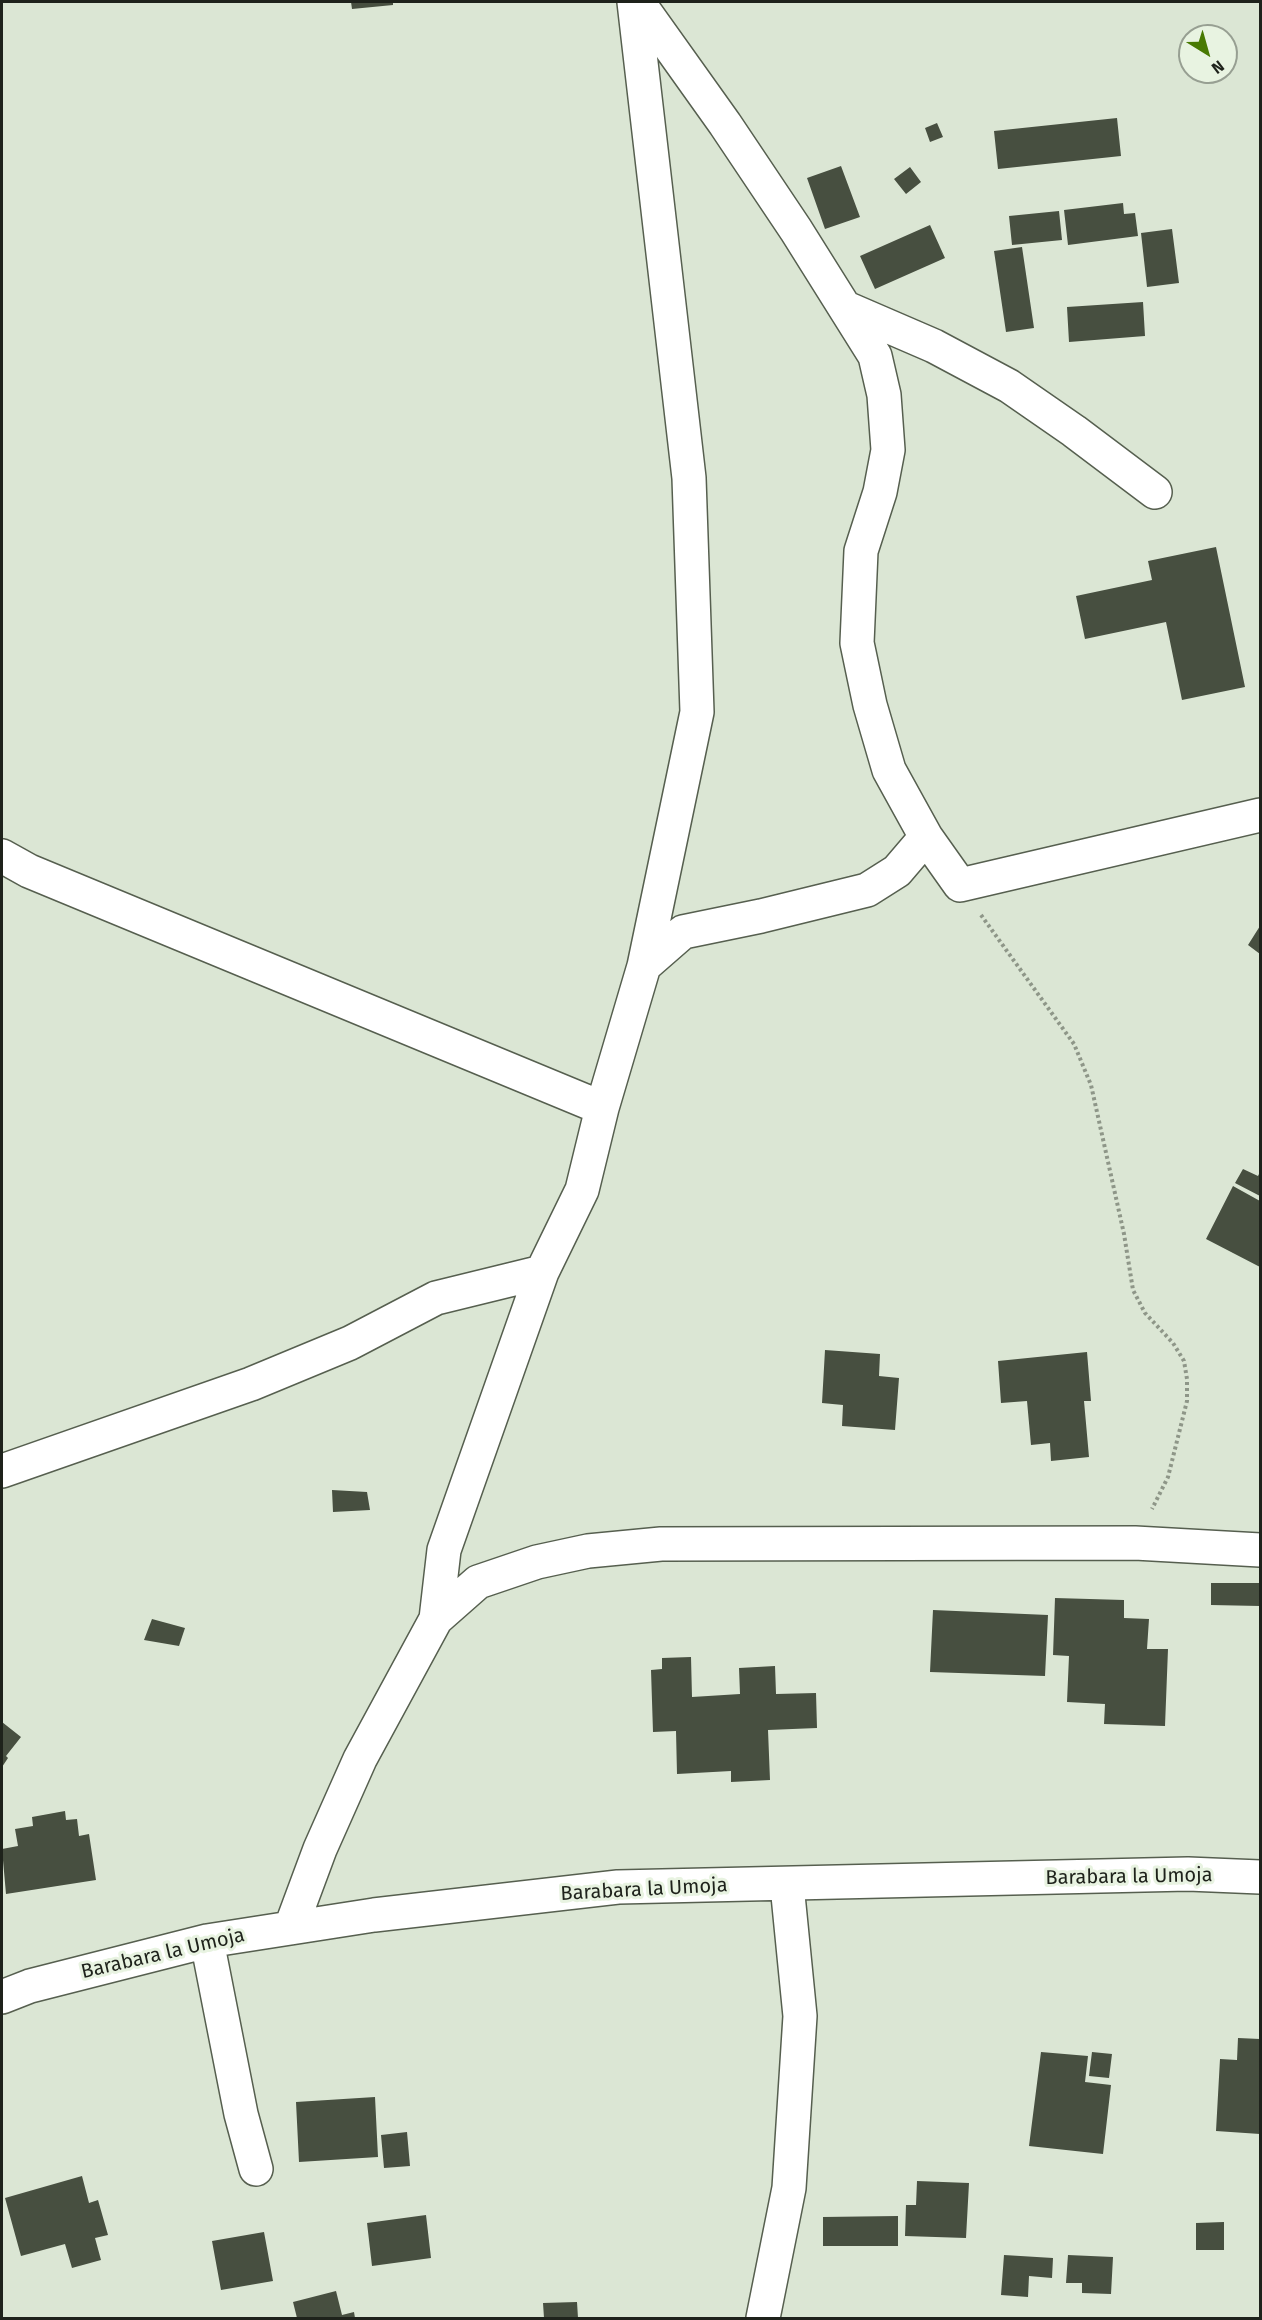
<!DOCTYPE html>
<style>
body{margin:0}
#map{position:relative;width:1262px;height:2320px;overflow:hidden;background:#dbe6d4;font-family:"Fira Sans",sans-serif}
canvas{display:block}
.frame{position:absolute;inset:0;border:3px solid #1e221b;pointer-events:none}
.north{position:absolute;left:1178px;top:24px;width:60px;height:60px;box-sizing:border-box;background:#e8f3e1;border:2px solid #979f92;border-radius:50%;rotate:143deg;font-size:16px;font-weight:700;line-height:24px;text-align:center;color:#1e221b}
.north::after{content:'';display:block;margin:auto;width:21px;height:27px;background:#487902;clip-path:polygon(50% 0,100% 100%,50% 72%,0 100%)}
</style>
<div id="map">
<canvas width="1262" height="2320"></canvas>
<div class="frame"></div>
<div class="north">N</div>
</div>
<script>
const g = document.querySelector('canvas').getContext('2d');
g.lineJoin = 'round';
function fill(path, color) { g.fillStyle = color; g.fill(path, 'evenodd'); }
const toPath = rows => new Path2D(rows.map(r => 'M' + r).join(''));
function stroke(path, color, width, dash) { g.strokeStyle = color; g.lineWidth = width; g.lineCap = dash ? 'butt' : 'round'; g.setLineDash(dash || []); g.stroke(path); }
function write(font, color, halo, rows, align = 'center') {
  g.font = font + ' "Fira Sans",sans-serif'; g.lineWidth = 6; g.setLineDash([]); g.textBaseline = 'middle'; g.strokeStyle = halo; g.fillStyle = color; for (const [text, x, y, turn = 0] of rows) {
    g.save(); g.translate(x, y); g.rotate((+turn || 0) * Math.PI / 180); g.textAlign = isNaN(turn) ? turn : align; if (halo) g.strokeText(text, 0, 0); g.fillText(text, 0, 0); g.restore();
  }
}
const building = toPath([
 [351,2,393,2,393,5,352,9],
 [1117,118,1121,156,998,169,994,131],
 [937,123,943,137,930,142,925,128],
 [841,166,860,217,825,229,807,178],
 [910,167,921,182,906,194,894,179],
 [1123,203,1124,214,1135,213,1138,236,1068,245,1064,210],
 [1059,211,1062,240,1012,245,1009,216],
 [930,225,945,258,875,289,860,256],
 [1172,229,1179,283,1147,287,1141,233],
 [1022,247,1034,328,1006,332,994,251],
 [1143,302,1145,336,1069,342,1067,307],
 [1216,547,1245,687,1182,700,1166,622,1085,639,1076,596,1152,580,1148,561],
 [1260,926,1260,954,1248,945],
 [1243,1169,1258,1176,1260,1172,1260,1196,1235,1183],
 [1233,1186,1260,1201,1260,1267,1206,1239],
 [825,1350,880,1354,879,1376,899,1378,895,1430,842,1426,843,1405,822,1403],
 [1087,1352,1091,1401,1084,1401,1089,1457,1051,1461,1050,1443,1031,1445,1027,1401,1001,1403,998,1361],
 [332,1490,367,1492,370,1510,333,1512],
 [1211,1583,1260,1583,1260,1606,1211,1605],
 [1055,1598,1124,1600,1124,1618,1149,1619,1147,1649,1168,1649,1165,1726,1104,1724,1105,1704,1067,1702,1069,1656,1053,1655],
 [933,1610,1048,1615,1045,1676,930,1672],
 [152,1619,185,1628,179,1646,144,1640],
 [691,1657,692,1697,740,1694,739,1668,775,1666,776,1694,816,1693,817,1728,768,1730,770,1780,731,1782,731,1771,677,1774,676,1731,653,1732,651,1670,662,1669,662,1658],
 [2,1722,21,1737,6,1756,8,1758,2,1767],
 [65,1811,66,1820,77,1819,79,1836,89,1834,96,1880,6,1894,2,1849,18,1846,15,1829,33,1826,32,1817],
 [1238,2038,1260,2039,1260,2134,1216,2131,1220,2059,1237,2060],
 [1041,2052,1088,2056,1085,2082,1111,2085,1103,2154,1029,2146],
 [1092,2052,1112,2054,1109,2078,1089,2076],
 [375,2097,378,2157,299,2162,296,2102],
 [407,2132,410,2166,384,2168,381,2135],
 [82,2176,89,2203,98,2200,108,2235,95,2238,101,2260,72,2268,65,2244,21,2256,5,2198],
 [917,2181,969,2183,966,2238,905,2236,906,2205,916,2205],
 [426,2215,431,2258,372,2266,367,2223],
 [898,2216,898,2246,823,2246,823,2217],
 [1224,2222,1224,2250,1196,2250,1196,2223],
 [264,2232,273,2281,221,2290,212,2241],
 [1004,2255,1053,2258,1052,2278,1029,2276,1028,2297,1001,2295],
 [1068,2255,1113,2257,1111,2294,1082,2293,1082,2283,1066,2283],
 [336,2291,342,2315,354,2312,355,2318,297,2318,293,2302],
 [577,2302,578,2318,544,2318,543,2303]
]);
const path = toPath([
 [981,915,1074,1044,1091,1085,1124,1234,1133,1290,1145,1313,1173,1343,1184,1361,1187,1379,1187,1401,1168,1477,1152,1509]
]);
const minor = toPath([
 [634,2,689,478,697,712,644,966],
 [638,2,725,124,796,230,875,356,884,395,888,450,880,492,861,551,857,643,870,705,889,770,926,837,960,885,1260,815],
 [846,308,934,346,1009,386,1074,431,1155,492],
 [2,856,29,871,602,1108],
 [2,1471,251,1384,350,1343,436,1298,542,1272,582,1190,602,1108,644,966,683,932,761,916,867,890,897,871,926,837],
 [436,1619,444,1550,542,1272],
 [291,1927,320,1849,360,1759,436,1619,478,1582,537,1562,588,1551,661,1544,1135,1543,1260,1550],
 [207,1941,241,2114,256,2169],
 [2,1997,30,1986,207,1941,374,1915,618,1887,1188,1874,1260,1877],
 [763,2318,789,2188,800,2016,787,1885]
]);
const streetNames = [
 ["Barabara la Umoja",1129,1877,-1],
 ["Barabara la Umoja",644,1890,-3],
 ["Barabara la Umoja",163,1954,-13]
];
fill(building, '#474f40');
stroke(minor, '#565f4f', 36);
stroke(path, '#8e9688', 4, [3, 3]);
stroke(minor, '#fff', 33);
write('20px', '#1e221b', '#e8f3e1', streetNames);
</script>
